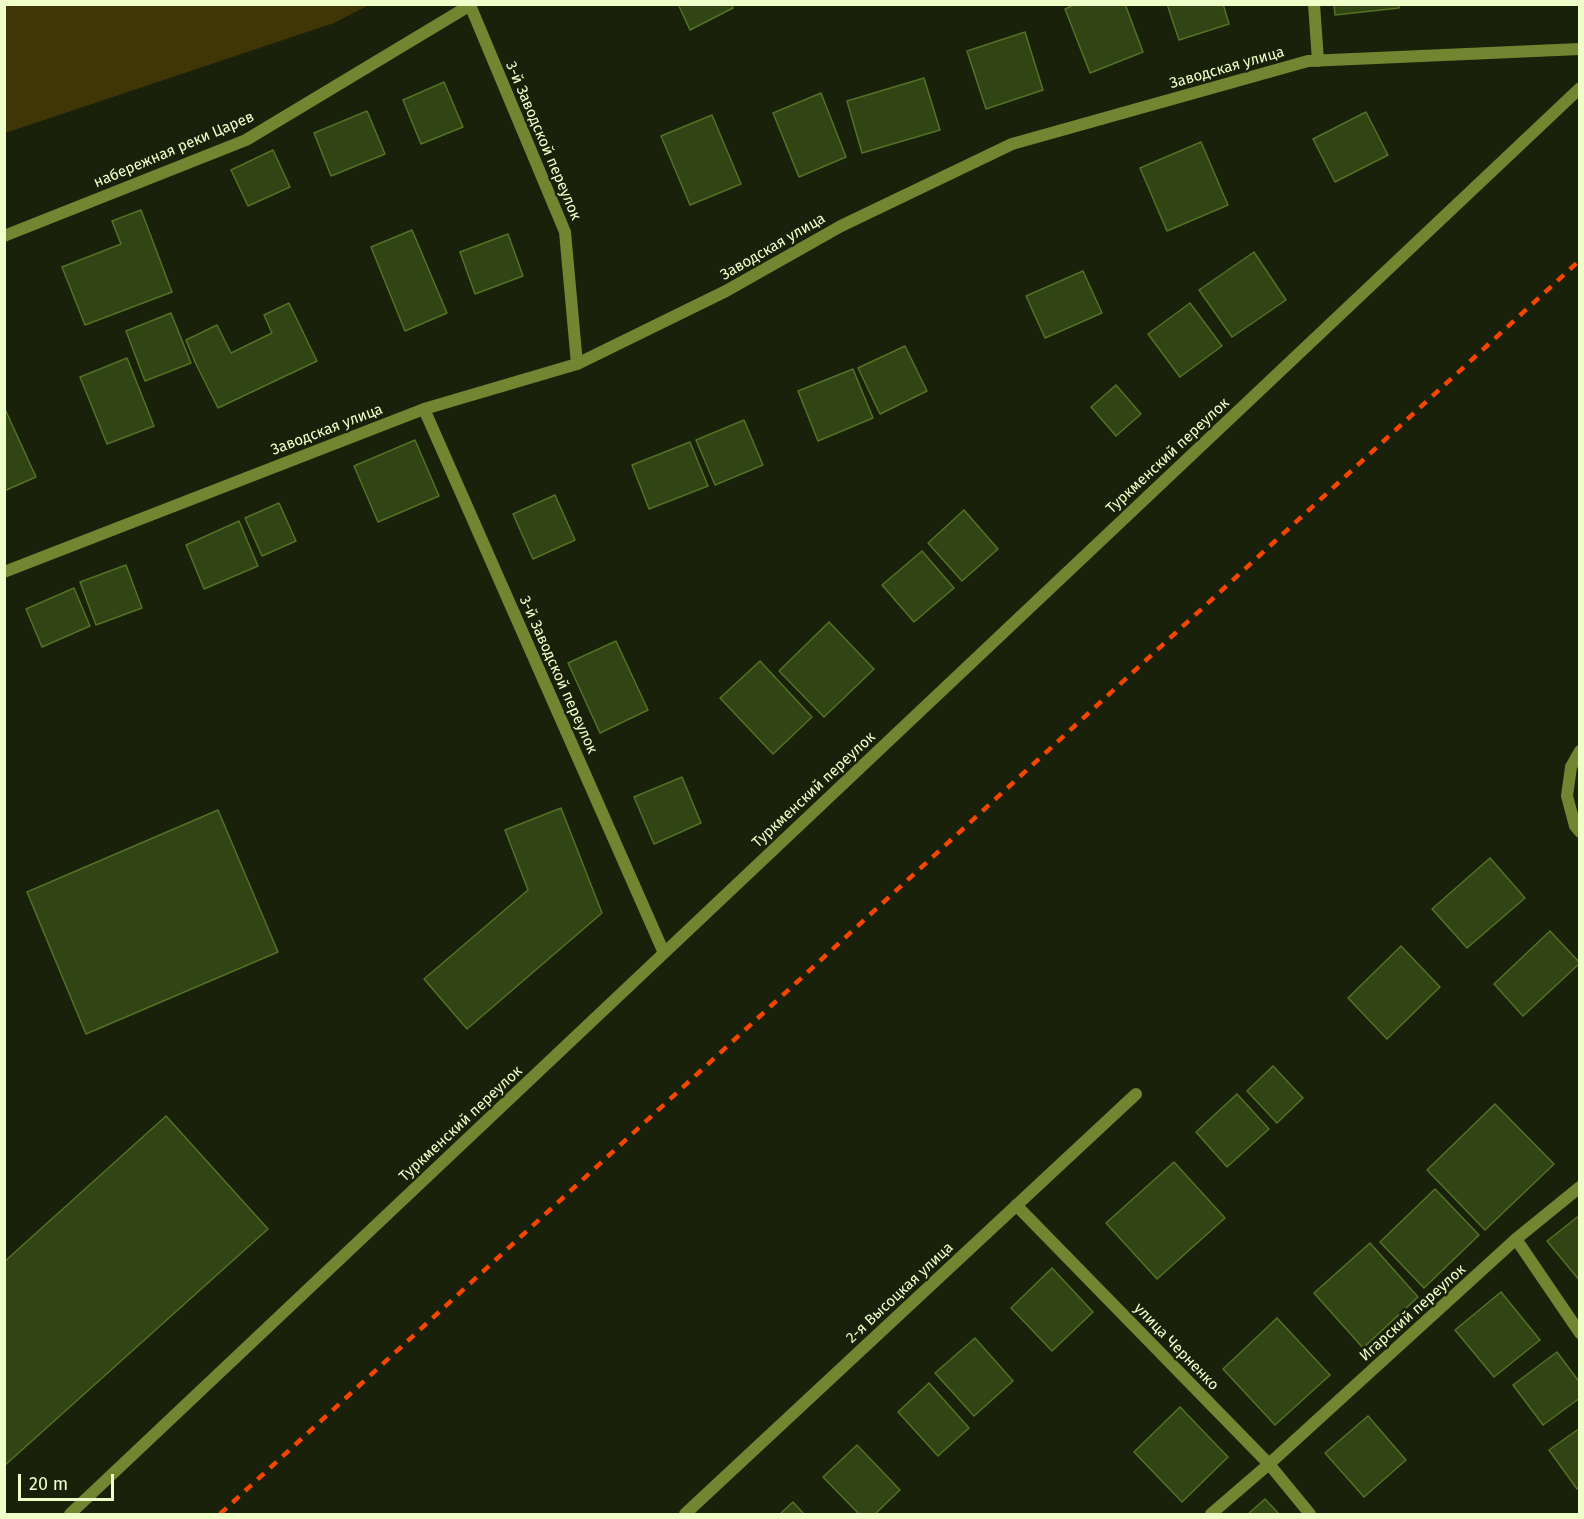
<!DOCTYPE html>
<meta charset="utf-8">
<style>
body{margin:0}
#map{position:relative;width:1584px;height:1519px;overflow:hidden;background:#19210a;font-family:"Fira Sans",sans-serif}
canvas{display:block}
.frame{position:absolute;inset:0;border:6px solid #efffca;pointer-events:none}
.scale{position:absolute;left:18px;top:1474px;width:96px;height:27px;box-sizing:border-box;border:3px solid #efffca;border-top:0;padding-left:8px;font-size:18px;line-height:21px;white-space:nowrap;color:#efffca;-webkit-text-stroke:4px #19210a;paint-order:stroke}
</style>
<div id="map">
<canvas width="1584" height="1519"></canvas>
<div class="frame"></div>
<div class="scale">20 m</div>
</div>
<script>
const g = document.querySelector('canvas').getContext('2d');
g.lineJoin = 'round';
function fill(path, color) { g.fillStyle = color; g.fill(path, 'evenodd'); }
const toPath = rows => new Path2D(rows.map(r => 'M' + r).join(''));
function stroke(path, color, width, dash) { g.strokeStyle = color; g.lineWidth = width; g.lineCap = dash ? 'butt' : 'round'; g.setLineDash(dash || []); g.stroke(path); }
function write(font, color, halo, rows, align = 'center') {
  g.font = font + ' "Fira Sans",sans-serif'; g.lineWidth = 5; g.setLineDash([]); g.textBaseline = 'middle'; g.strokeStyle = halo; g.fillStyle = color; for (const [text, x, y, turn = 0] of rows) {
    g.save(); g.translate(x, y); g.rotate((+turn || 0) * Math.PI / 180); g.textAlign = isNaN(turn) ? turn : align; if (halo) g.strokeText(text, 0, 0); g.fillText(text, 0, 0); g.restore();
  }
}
const water = toPath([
 [4,5,5,4,369,5,334,23,5,133]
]);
const building = toPath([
 [678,4,731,4,733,8,690,30,678,4],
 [1076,4,1125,4,1143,52,1090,73,1065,9,1076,4],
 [1167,4,1223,4,1229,24,1179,40,1167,4],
 [1334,4,1399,4,1399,8,1335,15,1334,4],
 [1025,32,1043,90,986,109,967,51,1025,32],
 [924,78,940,130,862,153,847,101,924,78],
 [444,82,463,127,421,144,403,100,444,82],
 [821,93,846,157,799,177,773,113,821,93],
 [367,111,385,154,331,176,314,133,367,111],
 [1366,112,1388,155,1335,182,1313,139,1366,112],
 [712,115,741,184,690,205,661,136,712,115],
 [1201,142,1228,205,1167,231,1140,168,1201,142],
 [273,150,290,187,248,206,231,170,273,150],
 [141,210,172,292,85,325,62,267,121,244,112,221,141,210],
 [412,230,447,313,405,331,371,247,412,230],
 [508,234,523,276,475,294,460,252,508,234],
 [1254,252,1286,300,1232,337,1199,290,1254,252],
 [1083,271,1102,313,1045,338,1026,296,1083,271],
 [289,303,317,361,218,408,195,362,186,340,217,325,231,353,272,333,264,315,289,303],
 [1190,303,1222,346,1180,377,1148,334,1190,303],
 [171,313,191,363,145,381,126,331,171,313],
 [905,346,927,391,880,414,858,368,905,346],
 [127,358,154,426,107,444,80,377,127,358],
 [853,369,873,418,818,441,798,391,853,369],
 [1116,385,1141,414,1116,436,1091,407,1116,385],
 [4,407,36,477,4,491,4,407],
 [744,420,763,465,715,485,696,440,744,420],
 [415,440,439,496,378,522,354,466,415,440],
 [690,442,708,486,649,509,632,465,690,442],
 [555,495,575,540,533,559,513,514,555,495],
 [279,503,296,541,262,556,245,518,279,503],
 [964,510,998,549,962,581,928,543,964,510],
 [239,521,258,566,204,589,186,545,239,521],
 [922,551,954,588,914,622,882,585,922,551],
 [126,565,142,608,96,625,80,582,126,565],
 [74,588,90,626,42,647,26,609,74,588],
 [829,622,874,669,824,717,779,671,829,622],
 [616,641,648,710,600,733,568,663,616,641],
 [760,661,812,717,773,754,720,698,760,661],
 [682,777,701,823,654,844,634,797,682,777],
 [561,808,602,913,467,1029,424,979,528,890,505,830,561,808],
 [218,810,278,952,86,1034,27,892,218,810],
 [1490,858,1525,898,1467,948,1432,909,1490,858],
 [1550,931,1580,963,1523,1016,1494,984,1550,931],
 [1401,946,1440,987,1387,1039,1348,998,1401,946],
 [1273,1066,1303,1098,1277,1123,1247,1091,1273,1066],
 [1237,1094,1269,1129,1227,1167,1196,1132,1237,1094],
 [1495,1104,1554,1164,1485,1230,1427,1170,1495,1104],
 [166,1116,268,1229,4,1466,4,1262,166,1116],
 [1174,1162,1225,1218,1157,1279,1106,1223,1174,1162],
 [1435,1189,1479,1235,1424,1288,1380,1242,1435,1189],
 [1580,1215,1580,1281,1547,1241,1580,1215],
 [1370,1243,1418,1297,1363,1348,1314,1293,1370,1243],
 [1052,1268,1093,1312,1052,1351,1011,1308,1052,1268],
 [1501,1292,1540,1340,1494,1377,1455,1330,1501,1292],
 [1277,1318,1330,1375,1275,1425,1223,1369,1277,1318],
 [975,1338,1013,1381,974,1416,935,1373,975,1338],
 [1557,1352,1580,1383,1580,1398,1543,1425,1513,1385,1557,1352],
 [929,1383,969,1428,938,1456,898,1412,929,1383],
 [1180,1407,1228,1457,1182,1502,1134,1452,1180,1407],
 [1368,1416,1406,1460,1364,1497,1325,1453,1368,1416],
 [1580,1428,1580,1487,1577,1489,1549,1450,1580,1428],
 [857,1445,900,1490,875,1514,859,1514,823,1477,857,1445],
 [1265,1499,1279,1514,1248,1514,1265,1499],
 [793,1502,804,1514,780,1514,793,1502]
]);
const minor = toPath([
 [1314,4,1318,61],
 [470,5,565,232,577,364],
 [4,236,246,140,472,4],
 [424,409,664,953],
 [4,572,424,409,577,364,726,291,841,226,1012,144,1308,61,1580,49],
 [1580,751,1571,767,1567,796,1575,826,1580,832],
 [1016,1205,1269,1464,1310,1514],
 [1516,1239,1580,1333],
 [70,1514,1580,88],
 [685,1514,1136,1094],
 [1211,1514,1269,1464,1516,1239,1580,1187]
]);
const rail = toPath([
 [220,1514,1580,260]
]);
const streetNames = [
 ["Заводская улица",1227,68,-16],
 ["3-й Заводской переулок",543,141,67],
 ["набережная реки Царев",174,150,-23],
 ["Заводская улица",773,247,-30],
 ["Заводская улица",327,430,-21],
 ["Туркменский переулок",1168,456,-43],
 ["3-й Заводской переулок",558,675,66],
 ["Туркменский переулок",814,790,-43],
 ["Туркменский переулок",461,1124,-43],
 ["2-я Высоцкая улица",900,1293,-43],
 ["Игарский переулок",1413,1313,-42],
 ["улица Черненко",1176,1347,46]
];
fill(water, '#403504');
fill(building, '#314414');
stroke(building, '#547224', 1.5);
stroke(minor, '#728530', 12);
stroke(rail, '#f54600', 4.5, [9, 8]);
write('15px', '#efffca', '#19210a', streetNames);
</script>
